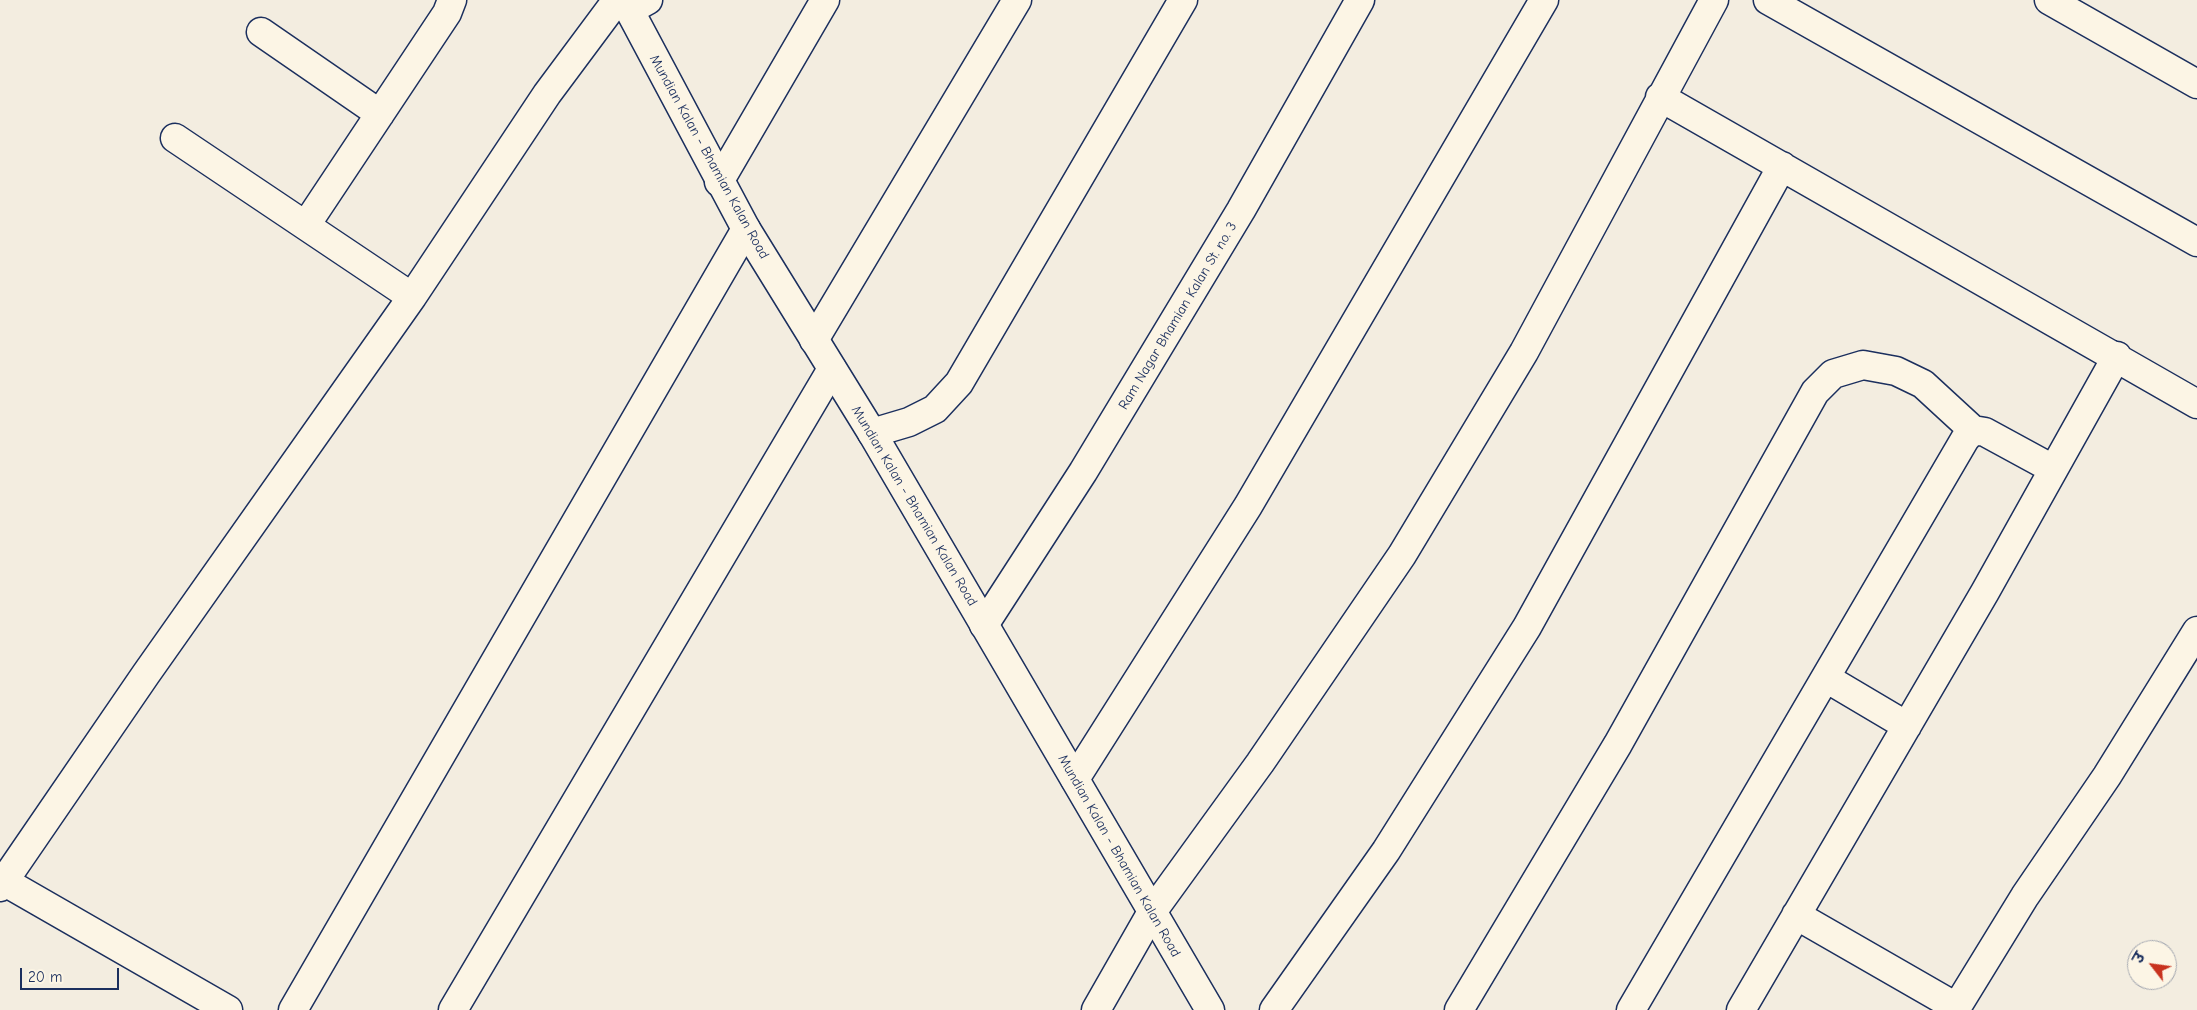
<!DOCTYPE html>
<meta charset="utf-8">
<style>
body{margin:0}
#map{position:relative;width:2197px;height:1010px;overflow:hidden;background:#f3ede0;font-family:"Comic Neue","Playpen Sans Deva",sans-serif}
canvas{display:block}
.north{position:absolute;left:2127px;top:940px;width:50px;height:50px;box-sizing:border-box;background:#fcf5e5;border:1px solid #a2a6af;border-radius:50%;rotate:300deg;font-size:14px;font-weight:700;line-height:20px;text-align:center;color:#1b2f5e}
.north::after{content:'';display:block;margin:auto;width:18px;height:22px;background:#c8321e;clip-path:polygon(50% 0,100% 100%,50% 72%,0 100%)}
.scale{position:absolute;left:20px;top:968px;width:99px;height:22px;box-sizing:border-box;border:2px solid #1b2f5e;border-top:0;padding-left:6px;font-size:15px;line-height:18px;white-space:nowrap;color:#1b2f5e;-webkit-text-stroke:4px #fcf5e5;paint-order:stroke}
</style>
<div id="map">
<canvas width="2197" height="1010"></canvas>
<div class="north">उ</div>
<div class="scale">20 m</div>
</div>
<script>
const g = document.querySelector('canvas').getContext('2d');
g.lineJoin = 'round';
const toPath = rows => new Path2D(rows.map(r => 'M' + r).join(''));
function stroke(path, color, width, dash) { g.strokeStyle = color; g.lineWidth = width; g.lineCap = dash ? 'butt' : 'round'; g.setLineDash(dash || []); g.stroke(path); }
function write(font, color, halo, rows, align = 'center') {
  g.font = font + ' "Comic Neue",sans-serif'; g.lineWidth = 4; g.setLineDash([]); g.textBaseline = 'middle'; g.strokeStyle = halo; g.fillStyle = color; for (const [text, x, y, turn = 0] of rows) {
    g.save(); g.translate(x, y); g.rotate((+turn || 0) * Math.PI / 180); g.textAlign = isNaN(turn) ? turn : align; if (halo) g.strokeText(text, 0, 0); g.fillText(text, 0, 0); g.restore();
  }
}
const street = toPath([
 [1768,0,2197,242],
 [2049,0,2197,84],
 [630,10,648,0],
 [261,32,380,114],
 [1660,97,2197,404],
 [175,138,412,297],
 [719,182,825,0],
 [306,225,447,13,452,0],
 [814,340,1017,0],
 [872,433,909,422,935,409,959,383,1183,0],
 [984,625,1083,472,1241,210,1360,0],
 [1826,678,1907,726],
 [1075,779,1248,506,1544,0],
 [0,879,228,1010],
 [0,887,146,674,412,297,547,94,617,0],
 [1796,915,1956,1007],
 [293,1010,746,229],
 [453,1010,832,369],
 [1096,1010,1152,912,1260,763,1402,555,1524,352,1714,0],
 [1274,1010,1386,851,1527,627,1782,166],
 [1459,1010,1618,744,1815,392,1833,374,1863,365,1896,371,1923,384,1973,430],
 [1631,1010,1965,439,1973,430,1985,432,2053,469],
 [1741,1010,1985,592,2117,356],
 [1955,1010,2025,896,2107,776,2197,631]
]);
const secondary = toPath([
 [624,0,746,229,872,433,1210,1010]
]);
const streetNames = [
 ["Mundian Kalan - Bhamian Kalan Road",709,157,61],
 ["Ram Nagar Bhamian Kalan St. no. 3",1178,316,-59],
 ["Mundian Kalan - Bhamian Kalan Road",914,506,59],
 ["Mundian Kalan - Bhamian Kalan Road",1119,856,60]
];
stroke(street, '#1b2f5e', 31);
stroke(secondary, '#1b2f5e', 31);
stroke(street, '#fcf5e5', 28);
stroke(secondary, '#fcf5e5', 28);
write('14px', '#1b2f5e', '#fcf5e5', streetNames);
</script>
